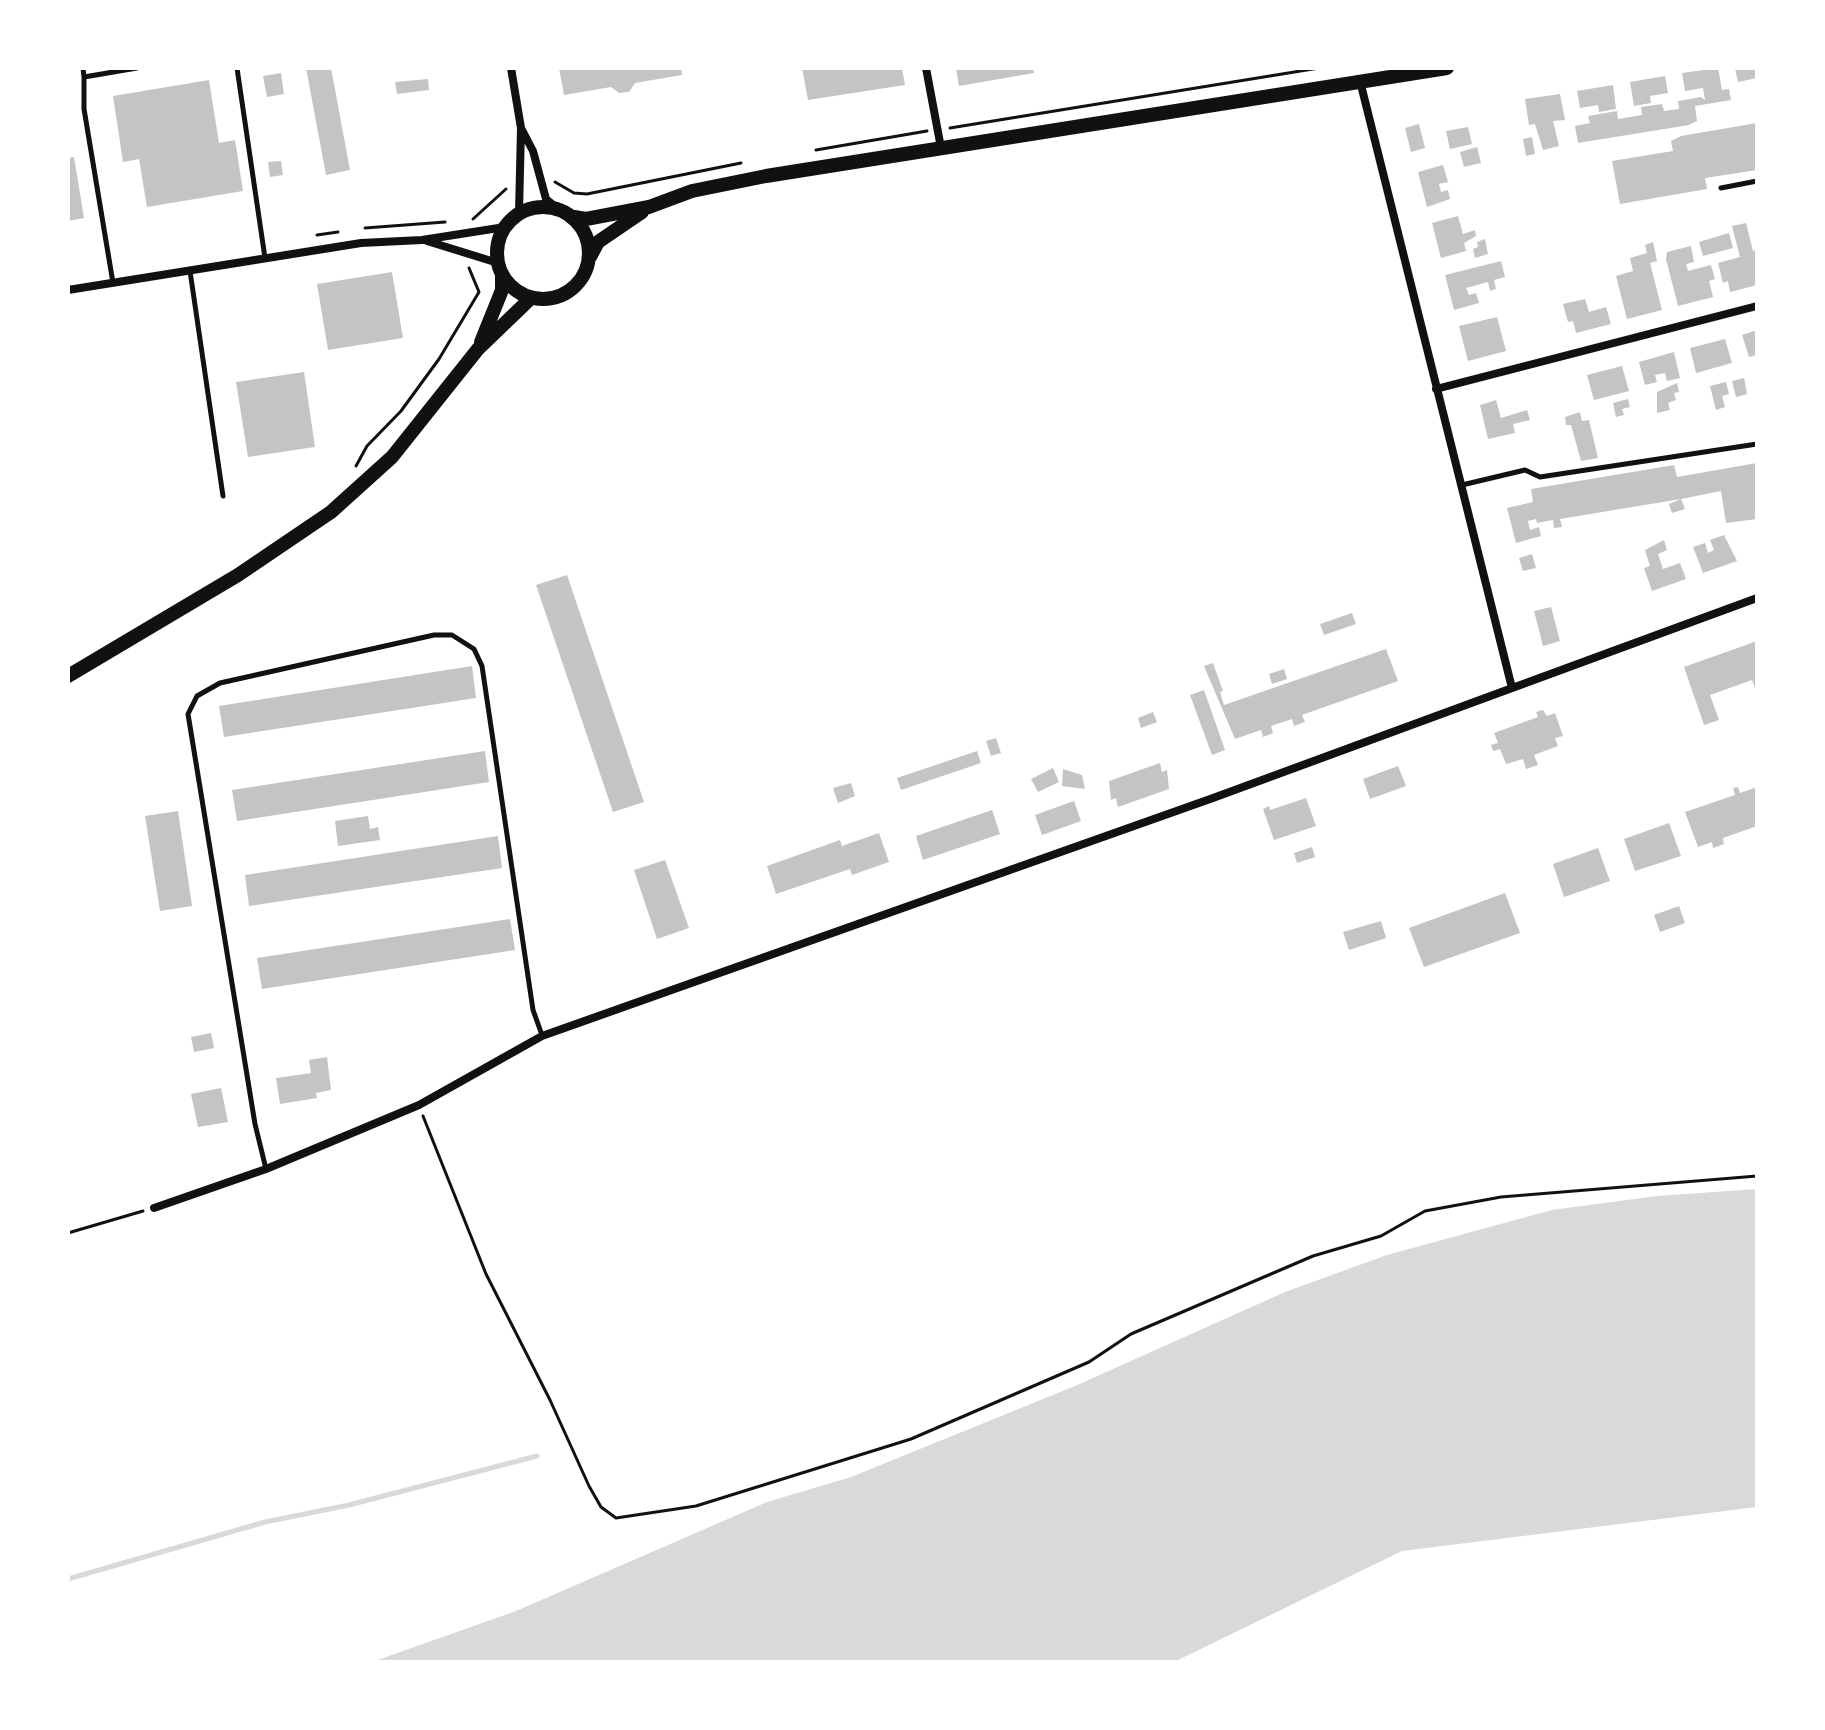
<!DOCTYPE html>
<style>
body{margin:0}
#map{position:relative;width:1825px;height:1730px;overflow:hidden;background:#fff;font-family:"Asap Condensed",sans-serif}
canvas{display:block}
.frame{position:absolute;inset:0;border:70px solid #fff;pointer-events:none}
</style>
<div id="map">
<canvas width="1825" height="1730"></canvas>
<div class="frame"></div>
</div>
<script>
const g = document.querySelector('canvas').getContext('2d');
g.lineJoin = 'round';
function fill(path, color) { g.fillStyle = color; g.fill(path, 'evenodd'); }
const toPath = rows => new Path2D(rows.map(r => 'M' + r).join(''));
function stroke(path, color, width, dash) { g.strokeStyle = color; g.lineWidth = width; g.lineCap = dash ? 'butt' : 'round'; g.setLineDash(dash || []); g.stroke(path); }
const water = toPath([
 [1757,1189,1757,1507,1402,1551,1174,1662,372,1662,516,1611,767,1502,851,1477,1075,1386,1285,1292,1387,1255,1552,1210,1657,1196]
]);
const stream = toPath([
 [68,1579,265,1522,349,1505,537,1456]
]);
const building = toPath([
 [306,68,331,68,350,170,326,175],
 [559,68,681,68,682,75,635,83,629,92,619,93,611,87,564,95],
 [802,68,902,68,905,85,808,100],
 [956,68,1033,68,1034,73,959,86],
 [1718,68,1722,90,1729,89,1731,100,1695,106,1697,121,1689,125,1578,143,1575,126,1590,123,1588,116,1617,111,1618,119,1642,115,1641,107,1662,104,1664,111,1679,109,1678,101,1701,97,1705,100,1703,88,1685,91,1682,73],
 [1735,68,1757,68,1757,78,1738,82],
 [281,73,284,94,267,97,263,76],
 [1665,76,1668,93,1650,96,1651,103,1634,106,1630,82],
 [428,79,429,90,397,94,395,82],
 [209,80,219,143,235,140,243,191,147,207,139,159,123,162,113,96],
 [1613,85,1616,109,1599,112,1598,105,1580,108,1577,91],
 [1560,94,1565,120,1553,121,1559,146,1543,150,1535,124,1529,125,1525,99],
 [1757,123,1757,170,1705,178,1707,189,1620,204,1612,161,1673,151,1671,141,1681,136],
 [1419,124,1425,148,1411,152,1405,128],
 [1468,127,1472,144,1450,149,1446,131],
 [1532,137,1535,154,1526,156,1523,139],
 [1477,147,1481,163,1464,167,1460,152],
 [74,157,84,218,68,221,68,158],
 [281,161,283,175,270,177,268,162],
 [1443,165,1448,182,1439,184,1441,192,1448,190,1450,199,1427,207,1418,172],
 [1458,216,1463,234,1475,230,1476,236,1464,243,1466,251,1441,258,1432,223],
 [1746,223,1753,251,1757,249,1757,285,1730,292,1728,281,1723,283,1718,263,1740,257,1732,226],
 [1729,233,1733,248,1703,256,1699,242],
 [1485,239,1488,254,1475,258,1473,249,1478,247,1477,242],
 [1653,242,1657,261,1650,263,1662,310,1627,319,1616,276,1633,271,1630,258,1647,253,1645,245],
 [1691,246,1694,262,1686,264,1688,271,1711,265,1715,279,1709,281,1713,297,1678,306,1666,259,1667,252],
 [1501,261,1505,277,1494,280,1496,289,1490,291,1488,282,1466,288,1469,295,1476,293,1479,303,1454,310,1445,275],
 [392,272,403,338,328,350,317,284],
 [1585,299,1589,312,1606,307,1611,324,1576,333,1573,321,1568,322,1563,304],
 [1497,317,1506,351,1468,361,1459,326],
 [1757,330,1757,355,1749,357,1742,335],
 [1725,339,1732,363,1696,373,1690,348],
 [1674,352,1680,378,1667,381,1665,373,1655,375,1657,382,1645,385,1639,362],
 [1622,366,1629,391,1594,400,1587,375],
 [304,372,315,447,248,457,236,382],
 [1744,378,1747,394,1736,397,1732,381],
 [1726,382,1729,394,1722,396,1725,407,1716,410,1710,386],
 [1677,383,1679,392,1674,393,1676,400,1668,403,1670,410,1657,413,1657,392],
 [1628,399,1630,407,1622,409,1624,415,1616,417,1613,403],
 [1496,400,1501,418,1527,410,1530,420,1513,424,1515,433,1488,439,1480,405],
 [1580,412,1582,421,1589,420,1598,458,1581,461,1571,425,1566,425,1565,417],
 [1757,463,1757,519,1726,523,1721,491,1681,499,1685,509,1672,513,1669,504,1681,499,1560,519,1562,527,1554,528,1553,520,1537,523,1536,519,1528,521,1530,530,1539,527,1541,536,1516,543,1507,508,1533,502,1531,489,1674,465,1677,477],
 [1724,535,1737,561,1703,573,1693,547,1705,543,1708,553,1714,550,1710,540],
 [1664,540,1667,550,1658,554,1663,569,1680,563,1686,579,1652,591,1644,568,1650,566,1645,550],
 [1532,554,1536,568,1523,571,1519,558],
 [567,575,644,802,613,812,536,585],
 [1551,607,1560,641,1543,646,1534,611],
 [1352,613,1356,624,1324,635,1320,624],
 [1757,641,1757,694,1752,680,1710,695,1719,720,1704,725,1684,667],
 [1386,649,1398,681,1302,715,1305,722,1294,726,1292,719,1271,726,1273,733,1263,737,1261,730,1235,739,1204,666,1213,663,1223,691,1220,692,1224,705],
 [472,666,476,698,224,737,219,706],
 [1284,669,1287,679,1272,684,1269,674],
 [1204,690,1225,750,1212,755,1190,695],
 [1543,710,1547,716,1555,713,1563,736,1555,738,1558,746,1534,755,1538,765,1526,769,1523,759,1506,764,1500,749,1493,751,1491,745,1498,743,1494,733,1538,717,1536,712],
 [1153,712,1157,722,1141,728,1138,718],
 [996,738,1001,753,991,756,986,741],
 [485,751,489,782,237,821,232,790],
 [977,751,981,763,901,790,897,778],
 [1160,763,1162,772,1167,770,1169,789,1118,807,1116,798,1111,800,1109,781],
 [1398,766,1406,786,1370,799,1363,779],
 [1053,768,1059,782,1038,792,1031,779],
 [1063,769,1082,775,1085,789,1062,786],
 [851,783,855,796,838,803,833,788],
 [1738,787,1740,793,1757,787,1757,826,1723,838,1724,844,1713,848,1712,842,1698,847,1685,812,1735,795,1733,788],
 [1306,798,1316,826,1274,840,1263,809,1269,806,1270,810],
 [1074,801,1081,821,1042,835,1035,815],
 [992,810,1000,834,923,860,916,836],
 [178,811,192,906,160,911,145,816],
 [368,816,370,829,378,827,380,840,338,846,335,821],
 [1669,823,1681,856,1635,871,1624,839],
 [879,833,889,862,852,875,850,869,776,894,767,866,840,840,842,846],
 [498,836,502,868,249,906,245,875],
 [1312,847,1315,857,1297,863,1294,853],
 [1598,848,1610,881,1564,897,1553,864],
 [665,860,689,928,657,939,634,870],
 [1505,893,1520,933,1424,967,1409,928],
 [1679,906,1685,923,1660,932,1654,915],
 [510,919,515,950,262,989,257,958],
 [1381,921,1386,938,1349,950,1343,932],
 [211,1033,214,1048,194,1052,191,1037],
 [327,1057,331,1090,316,1093,317,1098,280,1104,276,1078,311,1073,309,1060],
 [221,1088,228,1122,198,1127,191,1094]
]);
const path = toPath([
 [950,128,1319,68],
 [816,150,927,131],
 [555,182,574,193,587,194,741,163],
 [473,219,506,189],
 [365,228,445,222],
 [317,235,338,232],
 [356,466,367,446,401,411,439,359,479,292,469,268],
 [423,1116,486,1274,550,1400,589,1486,601,1507,616,1518,696,1506,911,1439,1089,1362,1131,1334,1313,1256,1381,1236,1425,1211,1501,1197,1757,1176],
 [68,1233,143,1211]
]);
const service = toPath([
 [83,68,84,77,137,68],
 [237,68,265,258],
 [84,77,84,109,113,283],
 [1721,188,1757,181],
 [190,271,223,496],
 [1462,485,1525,470,1540,477,1757,444],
 [266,1169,255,1124,188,714,197,696,220,683,434,635,452,635,474,649,482,666,533,1010,542,1035]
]);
const minor = toPath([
 [511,68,521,128,519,213],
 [926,68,941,148],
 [1360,81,1512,688],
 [521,128,533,151,546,199,557,208],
 [427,241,498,263],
 [68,290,361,243,422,240,505,227],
 [1436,389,1757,306],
 [154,1208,266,1169,419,1105,542,1036,1213,798,1757,598]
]);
const secondary = toPath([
 '497 253a46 46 0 1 1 92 0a46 46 0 1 1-92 0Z',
 [574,217,586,219,649,207,692,191,766,176,1447,68],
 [590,257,598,242,642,212],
 [481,342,502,290,502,274],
 [68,676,238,575,331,512,392,457,478,349,531,298]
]);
fill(water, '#d9d9d9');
stroke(stream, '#d9d9d9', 5);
fill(building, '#c4c4c4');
stroke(path, '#111', 3);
stroke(service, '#111', 5);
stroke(minor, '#111', 8);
stroke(secondary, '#111', 14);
</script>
